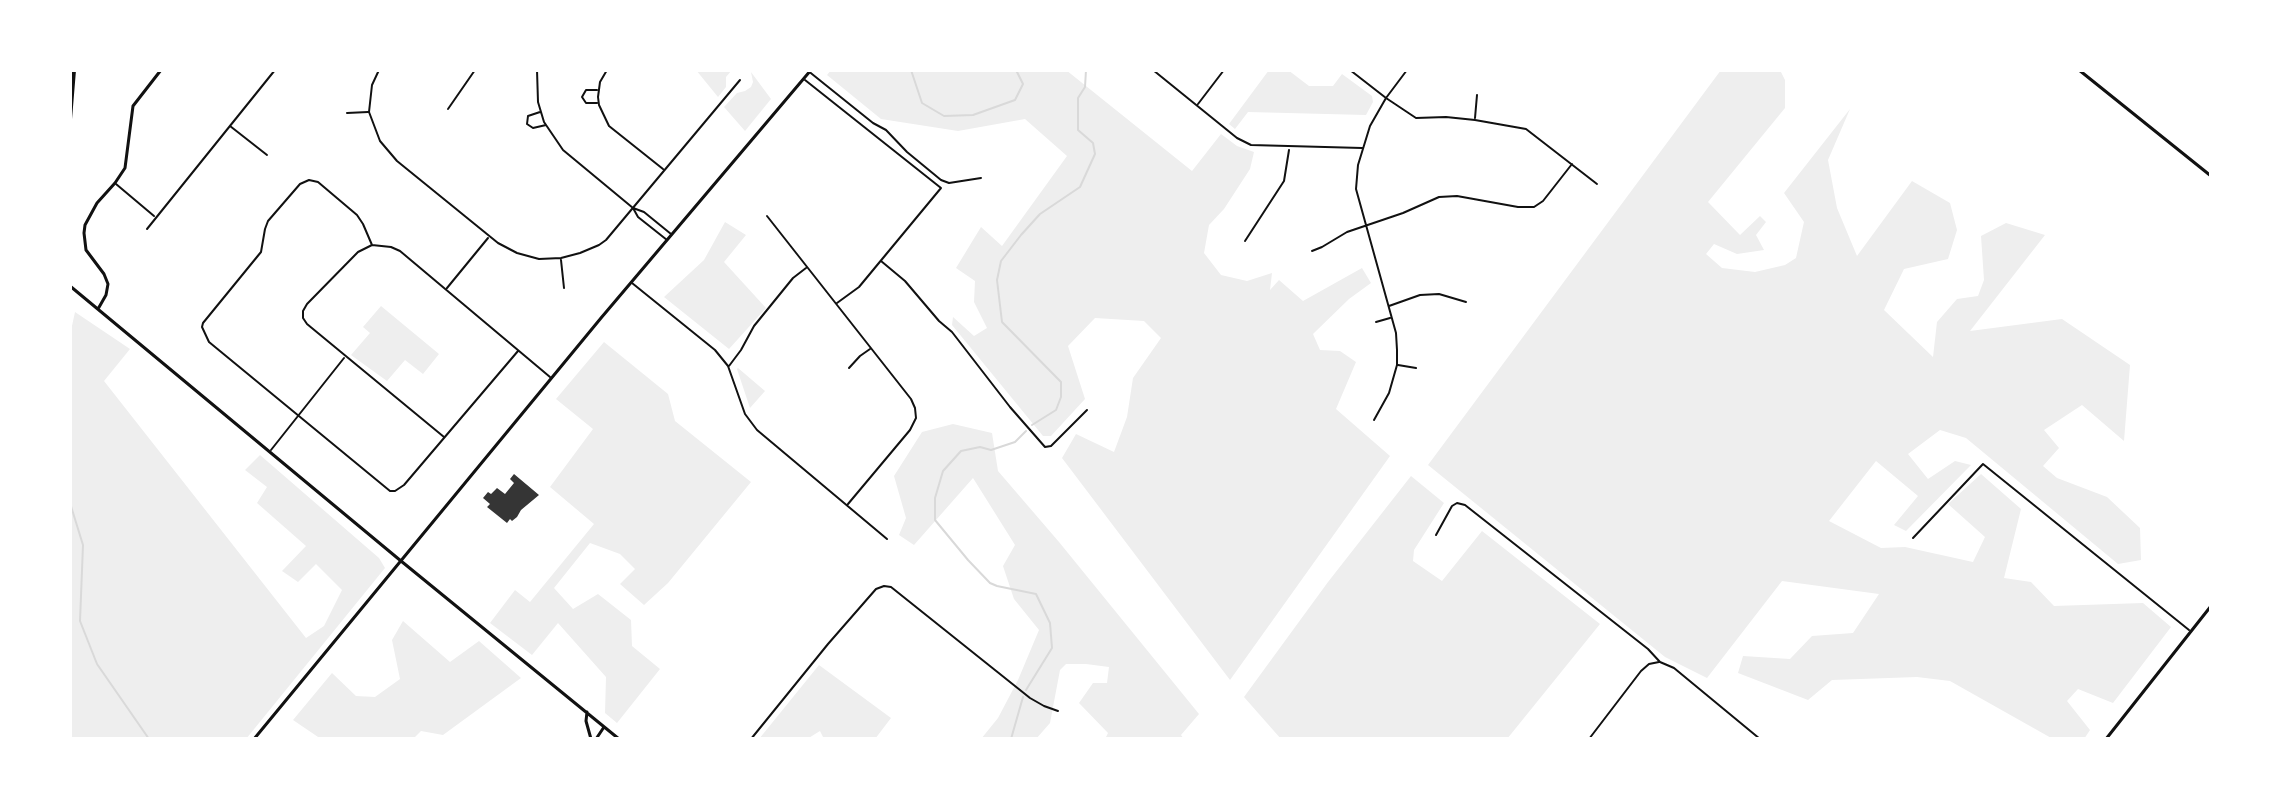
<!DOCTYPE html>
<style>
body{margin:0}
#map{position:relative;width:2281px;height:809px;overflow:hidden;background:#fff;font-family:"PT Sans",sans-serif}
canvas{display:block}
.frame{position:absolute;inset:0;border:72px solid #fff;pointer-events:none}
</style>
<div id="map">
<canvas width="2281" height="809"></canvas>
<div class="frame"></div>
</div>
<script>
const g = document.querySelector('canvas').getContext('2d');
g.lineJoin = 'round';
function fill(path, color) { g.fillStyle = color; g.fill(path, 'evenodd'); }
const toPath = rows => new Path2D(rows.map(r => 'M' + r).join(''));
function stroke(path, color, width, dash) { g.strokeStyle = color; g.lineWidth = width; g.lineCap = dash ? 'butt' : 'round'; g.setLineDash(dash || []); g.stroke(path); }
const green = toPath([
 [696,70,732,70,726,77,726,87,718,97],
 [831,70,1066,70,1192,171,1221,134,1237,146,1254,152,1250,169,1224,209,1209,225,1204,253,1221,275,1247,281,1272,273,1270,290,1279,280,1303,301,1362,268,1371,283,1349,299,1313,334,1320,350,1340,351,1356,362,1336,409,1390,456,1230,680,1062,458,1076,434,1114,452,1127,417,1133,378,1161,338,1144,321,1095,318,1068,346,1085,399,1051,436,1043,436,952,325,953,317,974,336,987,328,974,302,975,281,956,268,981,227,1002,246,1067,156,1025,119,958,131,881,119,827,75],
 [1269,70,1288,70,1309,86,1333,86,1342,74,1372,96,1373,102,1366,115,1248,112,1235,129,1229,124],
 [1721,70,1780,70,1785,80,1785,108,1708,202,1740,235,1760,216,1766,222,1756,235,1764,250,1737,254,1714,244,1706,254,1722,268,1755,272,1785,265,1796,258,1804,222,1784,193,1850,109,1828,160,1837,208,1857,256,1912,181,1950,203,1957,230,1948,259,1904,269,1884,310,1933,357,1937,322,1957,299,1978,296,1984,280,1981,236,2006,223,2045,235,1970,331,2062,319,2130,365,2124,441,2082,405,2044,430,2059,448,2043,466,2057,478,2107,497,2140,528,2141,560,2118,564,1966,438,1940,430,1908,454,1928,479,1955,461,1971,465,1906,531,1894,525,1918,496,1876,461,1829,521,1881,548,1905,547,1973,562,1985,537,1948,504,1981,474,2021,509,2004,578,2031,582,2054,606,2143,603,2171,627,2113,703,2078,689,2067,701,2090,730,2084,739,2053,739,1950,681,1917,677,1832,680,1808,700,1738,673,1743,656,1790,659,1812,636,1853,633,1879,594,1782,581,1707,678,1665,657,1428,465],
 [751,72,771,99,745,131,724,107,737,93,745,91,751,87,753,82],
 [725,222,746,235,724,262,766,308,729,349,664,297,704,260],
 [381,306,439,354,423,374,405,360,387,381,351,355,370,333,363,327],
 [75,312,130,349,104,381,306,638,324,626,342,590,316,564,298,582,282,571,306,546,257,503,267,487,245,470,260,455,379,558,385,568,246,739,70,739,70,335],
 [604,342,668,394,675,421,751,482,668,583,644,605,620,584,635,569,620,554,590,543,554,588,573,609,598,594,631,620,632,646,660,669,617,723,605,713,606,677,558,623,532,655,490,623,515,590,530,602,594,524,550,487,593,429,556,399],
 [738,368,765,391,750,408,737,369],
 [953,424,992,433,998,471,1059,542,1199,714,1181,735,1184,739,1105,739,1108,733,1079,703,1093,683,1107,683,1109,667,1086,664,1066,664,1060,670,1050,723,1036,739,981,739,998,718,1018,680,1039,630,1014,599,1003,566,1015,545,973,478,914,545,899,535,906,518,894,476,922,432],
 [1411,476,1444,503,1414,550,1413,561,1442,581,1482,531,1600,624,1507,739,1281,739,1244,697,1328,582],
 [403,621,450,662,479,641,521,678,443,735,421,731,413,739,321,739,293,720,332,673,356,696,375,697,400,679,392,640],
 [819,665,891,718,875,739,824,739,820,731,807,739,759,739]
]);
const stream = toPath([
 [911,70,922,103,944,116,973,115,1015,100,1023,84,1016,70],
 [1032,425,1056,410,1061,397,1061,382,1002,322,997,280,1001,261,1021,235,1040,214,1080,187,1095,154,1093,143,1078,130,1078,98,1085,87,1086,70],
 [70,503,83,545,80,621,97,664,149,739],
 [1026,690,1052,648,1050,623,1036,594,997,586,990,583,968,560,935,520,935,498,943,471,961,451,980,447,991,450,1015,442,1026,431],
 [1011,739,1023,697]
]);
const building = toPath([
 [514,474,539,495,521,510,517,517,512,521,510,519,507,523,487,507,490,504,483,498,488,492,491,494,497,488,505,494,514,483,510,479]
]);
const minor = toPath([
 [379,70,372,85,369,112,380,141,397,161,498,243,517,253,539,259,561,258,580,253,599,245,606,240,740,80],
 [537,70,538,102,544,122,563,150,633,208],
 [607,70,600,82,598,97,599,105,609,126,663,169],
 [639,70,644,70],
 [807,70,873,123,886,130,907,152,941,180,949,183,981,178],
 [1153,70,1237,138,1251,145,1362,148],
 [1350,70,1386,98,1416,118,1446,117,1475,120,1526,129,1597,184],
 [805,80,941,188,859,287,837,303],
 [597,103,586,103,582,97,586,90,597,90],
 [1198,104,1224,70],
 [448,109,475,70],
 [540,112,528,116,527,124,533,128,546,125],
 [347,113,368,112],
 [1475,118,1477,95],
 [230,126,267,155],
 [116,184,154,216],
 [767,216,911,399,915,408,916,418,910,430,848,504],
 [147,229,275,70],
 [667,240,638,217,633,208,644,212,671,234],
 [1245,241,1284,181,1289,150],
 [372,245,358,252,307,304,303,311,303,318,307,324,444,437],
 [1312,251,1322,247,1347,232,1403,213,1439,197,1457,196,1518,207,1534,207,1543,201,1572,164],
 [561,260,564,288],
 [881,261,905,281,939,321,952,332,1010,407,1045,447,1051,446,1087,410],
 [632,283,715,350,728,366,745,414,757,430,887,539],
 [447,288,488,238],
 [1389,306,1420,295,1439,294,1466,302],
 [1376,322,1390,318],
 [518,351,404,485,395,491,390,491,209,342,202,327,203,323,261,252,265,229,268,221,300,184,309,180,318,182,357,215,363,224,372,245,391,247,400,251,550,377],
 [1398,365,1416,368],
 [729,366,741,350,754,326,793,278,806,268],
 [849,368,860,356,870,349],
 [1374,420,1389,393,1397,365,1397,350,1396,333,1356,189,1358,165,1370,126,1386,98,1407,70],
 [271,450,344,358],
 [1436,535,1452,506,1457,503,1465,505,1648,649,1660,662,1674,668,1760,739],
 [1913,538,1983,464,2189,630],
 [751,739,828,644,876,589,884,586,891,587,1030,698,1044,706,1058,711],
 [1589,739,1641,671,1649,664,1659,662]
]);
const tertiary = toPath([
 [2079,70,2211,176],
 [70,286,401,561,619,739],
 [98,309,106,295,108,284,104,274,86,250,84,233,85,225,97,203,115,183,125,168,133,106,161,70],
 [587,712,586,721,591,739],
 [596,739,604,727]
]);
const secondary = toPath([
 [254,739,601,318,811,70],
 [2106,739,2211,606]
]);
const motorway = toPath([
 [70,119,74,70]
]);
fill(green, '#eee');
stroke(stream, '#d9d9d9', 2);
fill(building, '#353535');
stroke(minor, '#111', 2);
stroke(tertiary, '#111', 3);
stroke(secondary, '#111', 3);
stroke(motorway, '#111', 4);
</script>
